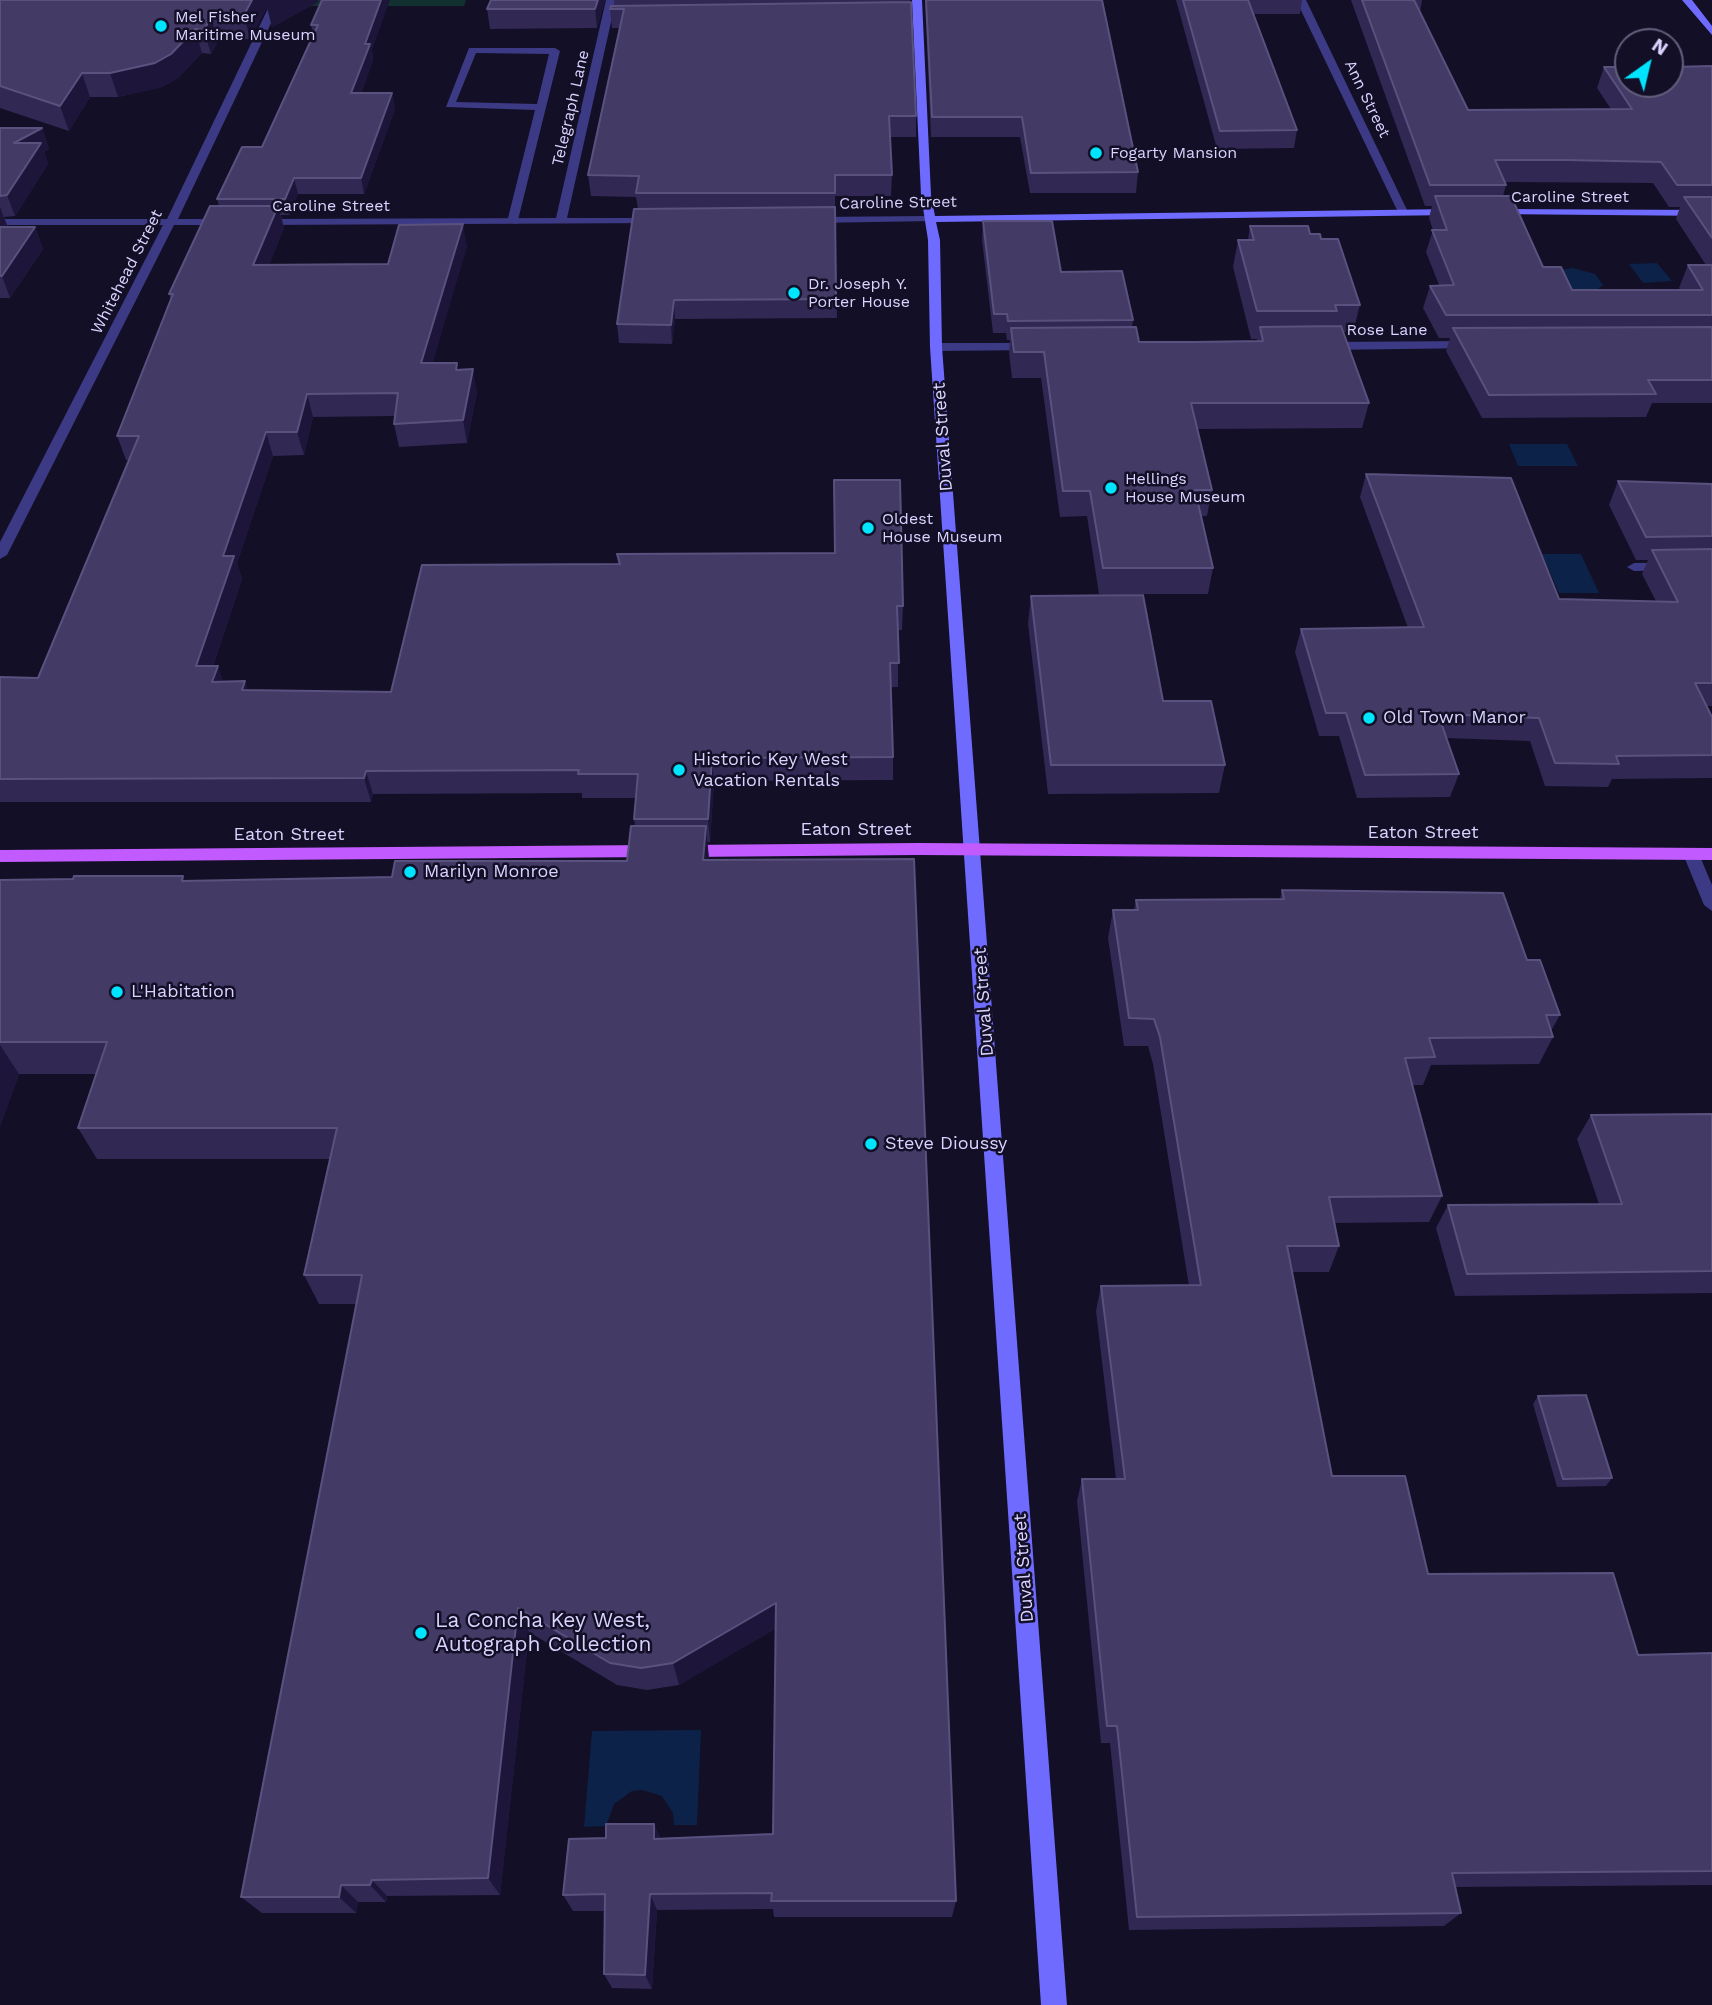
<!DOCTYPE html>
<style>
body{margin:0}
#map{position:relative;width:1712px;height:2005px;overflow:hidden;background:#130f26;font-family:"Work Sans",sans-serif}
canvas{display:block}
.north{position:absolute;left:1614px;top:28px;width:70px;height:70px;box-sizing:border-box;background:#130f26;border:2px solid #625e7d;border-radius:50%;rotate:34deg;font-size:19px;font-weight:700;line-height:28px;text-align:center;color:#d9d4ff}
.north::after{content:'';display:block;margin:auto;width:24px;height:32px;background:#00e5ff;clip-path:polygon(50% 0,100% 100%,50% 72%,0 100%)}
</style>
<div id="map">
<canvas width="1712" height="2005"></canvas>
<div class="north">N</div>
</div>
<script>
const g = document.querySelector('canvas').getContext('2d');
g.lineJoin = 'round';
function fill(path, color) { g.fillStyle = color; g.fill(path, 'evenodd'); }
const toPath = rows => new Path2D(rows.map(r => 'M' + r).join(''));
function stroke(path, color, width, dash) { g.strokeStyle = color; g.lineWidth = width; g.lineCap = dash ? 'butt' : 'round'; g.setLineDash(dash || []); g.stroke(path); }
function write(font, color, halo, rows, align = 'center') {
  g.font = font + ' "Work Sans",sans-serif'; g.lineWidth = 5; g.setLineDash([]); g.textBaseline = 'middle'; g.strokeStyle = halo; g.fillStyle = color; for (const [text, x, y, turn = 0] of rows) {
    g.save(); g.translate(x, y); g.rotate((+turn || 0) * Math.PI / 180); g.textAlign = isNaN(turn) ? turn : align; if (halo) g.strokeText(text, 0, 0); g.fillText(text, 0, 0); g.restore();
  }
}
const green = toPath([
 [311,0,466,0,464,6,308,6]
]);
const water = toPath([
 [1657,263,1672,281,1643,283,1629,264],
 [1573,268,1595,274,1603,285,1595,291,1572,291,1560,270],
 [1509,444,1567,444,1578,466,1518,466],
 [1542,554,1581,554,1599,593,1559,593],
 [701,1730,697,1825,674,1825,673,1813,662,1796,642,1790,632,1791,614,1804,606,1826,584,1827,592,1731]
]);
const lane = toPath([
 [469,48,555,48,560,51,517,224,507,222,535,110,446,107,469,48],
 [476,53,549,54,537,104,456,102,476,53]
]);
const street = toPath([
 [272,0,282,0,178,219,226,219,232,222,226,225,174,225,7,555,0,559,0,542,163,225,0,225,0,219,167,219,272,0],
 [606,0,616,0,567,218,656,218,660,219,660,223,261,225,255,222,261,219,556,218,606,0],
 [1296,0,1306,0,1408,212,1407,214,1398,212,1296,0],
 [929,216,933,217,933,221,814,223,808,220,814,217,929,216],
 [1471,341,1477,345,1475,348,1327,350,1321,346,1327,342,1471,341],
 [1033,343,1037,344,1037,350,936,351,930,347,936,343,1033,343],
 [1712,562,1712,570,1634,571,1627,567,1634,563,1712,562],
 [1691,848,1699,854,1712,885,1712,911,1704,905,1683,854,1691,848]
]);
const secondary = toPath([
 [912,0,922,0,931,195,935,216,1453,209,1458,212,1453,215,936,222,940,240,942,347,1067,2005,1041,2005,930,347,928,240,921,195,912,0],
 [1682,0,1692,0,1712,26,1712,35,1682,0],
 [1495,209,1712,210,1712,216,1491,214,1491,210,1495,209]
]);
const primary = toPath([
 [918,843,1712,848,1712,860,918,855,686,857,678,851,686,845,918,843],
 [651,845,659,851,651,857,0,862,0,850,651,845]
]);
const wall = toPath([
 [0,0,318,0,318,2,272,27,267,7,250,39,218,41,211,54,202,53,178,78,162,87,118,97,90,97,69,131,0,108],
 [322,0,372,50,373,60,361,93,392,93,395,109,364,194,298,194,289,215,281,215,284,228,269,265,388,264,467,246,432,363,459,370,477,392,467,443,399,447,394,424,395,416,313,417,304,455,273,456,237,563,242,579,213,666,223,681,248,690,391,692,618,564,617,554,903,606,902,630,898,630,898,687,891,687,893,757,893,780,714,781,710,842,707,842,709,860,956,1901,952,1917,774,1917,773,1909,657,1910,652,1989,612,1988,604,1974,605,1911,573,1911,563,1895,606,1838,654,1824,660,1838,773,1834,776,1628,679,1685,647,1690,617,1685,529,1632,500,1895,387,1896,386,1902,358,1902,356,1913,262,1913,241,1897,357,1304,319,1304,304,1275,330,1159,97,1159,78,1128,96,1074,19,1074,0,1126,0,880,185,881,392,877,627,861,635,826,634,819,636,798,582,798,582,793,373,794,371,802,0,802,0,677,38,678,129,460,126,460,117,436,171,300,169,294,219,206,217,199,262,147,313,34,311,25],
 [491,0,605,0,597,28,490,29,487,9],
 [614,0,910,0,916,116,916,137,890,137,892,175,891,196,835,196,837,318,675,319,672,344,619,343,617,324,638,209,636,197,591,196,588,175,619,28,612,28,610,9,614,6],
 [925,0,1102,0,1138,172,1136,193,1030,193,1020,137,931,137],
 [1176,0,1302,0,1300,14,1253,14,1297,130,1294,148,1217,149],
 [1351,0,1422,0,1420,12,1468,110,1611,109,1597,88,1604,67,1712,66,1712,403,1652,403,1646,417,1482,418,1446,351,1450,338,1439,338,1423,308,1430,286,1439,285,1426,252,1433,230,1429,218,1432,206,1425,206],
 [1505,182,1653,183,1669,207,1680,207,1676,219,1706,265,1688,265,1679,288,1681,290,1572,290,1543,267,1503,196,1506,185],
 [0,128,42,128,49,149,44,152,48,164,15,216,4,217,8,227,35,227,43,249,10,298,0,298],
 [983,221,1133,320,1132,327,1139,342,1257,341,1257,339,1251,339,1233,267,1238,240,1248,240,1250,226,1310,234,1321,239,1360,305,1353,332,1343,332,1369,403,1362,428,1197,429,1212,490,1207,516,1201,516,1213,568,1208,594,1099,594,1087,516,1060,517,1041,378,1012,378,1009,353,1010,340,1007,340,1006,333,993,333,982,240],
 [1366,474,1559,599,1656,601,1642,574,1648,560,1636,560,1609,505,1618,481,1712,484,1712,706,1706,706,1712,717,1712,778,1612,779,1608,787,1545,786,1530,741,1446,738,1459,774,1450,797,1357,798,1339,736,1319,736,1295,652,1301,629,1408,628,1360,497],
 [1031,596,1163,701,1225,765,1219,793,1048,794,1028,624],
 [1282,890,1527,960,1560,1015,1551,1031,1553,1037,1539,1064,1431,1065,1423,1085,1412,1085,1442,1196,1429,1222,1335,1223,1339,1246,1329,1272,1292,1272,1332,1476,1428,1574,1638,1655,1712,1653,1712,1885,1455,1887,1461,1913,1444,1926,1129,1930,1110,1743,1101,1743,1077,1501,1082,1479,1116,1479,1096,1311,1101,1286,1189,1286,1153,1064,1148,1046,1124,1046,1108,938,1113,910,1134,910,1136,900,1280,899],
 [1712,1114,1712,1293,1455,1296,1436,1228,1448,1205,1599,1204,1577,1139,1591,1115],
 [1538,1396,1612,1478,1606,1486,1557,1487,1533,1404]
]);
const shadedWall = toPath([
 [252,0,318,0,318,2,272,27,267,7,250,39,244,15],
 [381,0,390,0,372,50,373,60,355,109,351,93,365,44],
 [598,0,605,0,597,28,595,9],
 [211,17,218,41,211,54,204,30],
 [195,29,202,53,178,78,162,87,118,97,110,73],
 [82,73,90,97,69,131,60,106],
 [392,93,395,109,364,194,361,178],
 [42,128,49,149,44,152,48,164,15,216,7,195,14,143],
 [294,178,298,194,289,215,285,199],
 [278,206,284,228,260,288,253,265],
 [0,207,8,228,0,240],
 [463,224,467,246,426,386,421,363],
 [35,227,43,249,10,298,2,276],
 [674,300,675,319,672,344,671,325],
 [473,369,477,392,467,443,463,420],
 [307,394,313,417,304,455,297,432],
 [266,432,273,456,237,563,242,579,205,689,196,666,223,556],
 [218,666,226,689,212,682],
 [245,681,253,704,242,690],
 [712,758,714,781,710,842,708,819],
 [366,771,373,794,371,802,364,778],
 [706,826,709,859,707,893,703,860],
 [0,1045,19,1074,0,1126],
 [776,1603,779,1627,679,1685,673,1663],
 [518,1608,529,1632,500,1895,488,1878],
 [654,1824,661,1842,654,1839],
 [372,1880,387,1896,386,1902,370,1885],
 [341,1885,358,1902,356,1913,339,1897],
 [650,1894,657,1910,652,1989,645,1975]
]);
const building = toPath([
 [0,0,252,0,244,15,211,17,204,30,195,29,171,54,155,63,110,73,82,73,60,106,0,86,0,0],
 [322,0,381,0,365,44,370,44,351,93,392,93,361,178,294,178,285,199,217,199,242,147,262,147,318,25,311,25,322,0],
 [491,0,598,0,595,9,487,9,491,0],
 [926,0,1102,0,1138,172,1031,173,1022,117,932,117,926,0],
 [1183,0,1248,0,1297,130,1220,131,1183,0],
 [1362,0,1414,0,1468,110,1632,109,1604,67,1628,67,1628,84,1670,84,1670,67,1712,66,1712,185,1677,185,1661,162,1567,160,1495,160,1506,185,1430,185,1362,0],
 [911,2,916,116,889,116,892,175,835,175,835,193,636,193,639,176,588,175,624,9,610,9,611,6,911,2],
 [0,128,42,128,14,143,41,143,7,195,0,196,0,128],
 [1435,196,1511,196,1543,267,1561,267,1572,290,1703,290,1688,265,1712,265,1712,315,1446,315,1430,286,1454,285,1432,230,1447,230,1435,196],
 [1684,197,1712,197,1712,238,1684,197],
 [210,206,278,206,253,265,388,264,399,225,463,224,421,363,457,363,456,370,473,369,463,420,394,424,398,393,307,394,297,432,266,432,223,556,234,556,196,666,218,666,212,682,245,681,242,690,391,692,422,565,620,564,617,554,835,553,834,480,900,480,903,606,897,606,899,663,890,663,893,757,712,758,708,819,634,819,638,774,578,774,579,770,366,771,364,778,0,779,0,677,38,678,139,436,117,436,173,294,169,294,210,206],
 [835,207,836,299,674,300,671,325,617,324,634,209,835,207],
 [983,221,1052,221,1061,272,1122,271,1133,320,1008,321,1007,314,994,314,983,221],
 [1250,226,1308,226,1310,234,1320,234,1321,239,1338,239,1360,305,1335,305,1337,311,1257,311,1238,240,1254,240,1250,226],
 [0,227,35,227,2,276,0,276,0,227],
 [1341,326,1369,403,1191,403,1212,490,1195,490,1213,568,1103,568,1090,491,1063,491,1044,352,1014,352,1011,328,1136,327,1139,342,1193,342,1263,341,1260,327,1341,326],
 [1712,327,1712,380,1648,380,1656,394,1489,395,1453,328,1712,327],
 [1366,474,1511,478,1559,599,1678,602,1652,550,1712,549,1712,683,1695,683,1712,717,1712,755,1616,756,1619,764,1555,763,1539,718,1438,714,1459,774,1365,775,1346,713,1326,713,1301,629,1424,627,1366,474],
 [1618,481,1712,484,1712,536,1646,537,1618,481],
 [1143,595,1163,701,1211,701,1225,765,1051,765,1031,596,1143,595],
 [631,826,706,826,703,860,914,859,956,1901,771,1901,772,1893,650,1894,645,1975,604,1974,605,1894,563,1895,569,1839,606,1838,606,1824,654,1824,654,1839,773,1834,776,1603,673,1663,641,1668,610,1663,518,1608,488,1878,372,1880,370,1885,341,1885,339,1897,241,1897,362,1275,304,1275,337,1128,78,1128,107,1042,0,1042,0,880,73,879,74,876,183,876,182,881,392,877,395,861,627,861,631,826],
 [1282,890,1503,893,1527,960,1540,960,1560,1015,1546,1015,1553,1037,1429,1038,1435,1057,1405,1058,1442,1196,1329,1197,1339,1246,1287,1246,1332,1476,1405,1476,1428,1574,1613,1573,1638,1655,1712,1653,1712,1871,1452,1873,1461,1913,1137,1917,1117,1726,1107,1726,1082,1479,1125,1479,1101,1286,1201,1285,1160,1037,1154,1019,1129,1018,1113,910,1138,910,1136,900,1284,899,1282,890],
 [1712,1114,1712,1271,1467,1274,1448,1205,1622,1204,1591,1115,1712,1114],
 [1586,1395,1612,1478,1563,1479,1538,1396,1586,1395]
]);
const markers = [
 [161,26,7,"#00e5ff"],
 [1096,153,7,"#00e5ff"],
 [794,293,7,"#00e5ff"],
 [1111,488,7,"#00e5ff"],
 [868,528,7,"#00e5ff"],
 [1369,718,7,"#00e5ff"],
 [679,770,7,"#00e5ff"],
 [410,872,7,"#00e5ff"],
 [117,992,7,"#00e5ff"],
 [871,1144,7,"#00e5ff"],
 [421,1633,7,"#00e5ff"]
];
const farPoinames = [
 ["Mel Fisher",175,17],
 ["Maritime Museum",175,35],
 ["Fogarty Mansion",1110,153],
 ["Dr. Joseph Y.",808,284],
 ["Porter House",808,302],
 ["Hellings",1125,479],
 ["House Museum",1125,497],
 ["Oldest",882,519],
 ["House Museum",882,537]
];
const farStreetnames = [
 ["Ann Street",1367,99,64],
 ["Telegraph Lane",571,108,-77],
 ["Caroline Street",1570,197],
 ["Caroline Street",898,203,-1],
 ["Caroline Street",331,206],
 ["Whitehead Street",127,272,-63],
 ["Rose Lane",1387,330]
];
const streetNames = [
 ["Duval Street",943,437,-94],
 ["Eaton Street",856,830],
 ["Eaton Street",1423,833],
 ["Eaton Street",289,835],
 ["Duval Street",984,1002,-94],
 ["Duval Street",1024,1568,-94]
];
const poiNames = [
 ["Old Town Manor",1383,718],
 ["Historic Key West",693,760],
 ["Vacation Rentals",693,781],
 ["Marilyn Monroe",424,872],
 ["L'Habitation",131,992],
 ["Steve Dioussy",885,1144]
];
const nearPoinames = [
 ["La Concha Key West,",435,1621],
 ["Autograph Collection",435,1645]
];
fill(green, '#12302f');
fill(water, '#0c2248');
fill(lane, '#3d3a85');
fill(street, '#3d3a85');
fill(secondary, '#6f6bff');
fill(primary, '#c25bff');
fill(wall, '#312854');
fill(shadedWall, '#1d163a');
fill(building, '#433a66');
stroke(building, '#5a527e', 2);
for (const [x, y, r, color] of markers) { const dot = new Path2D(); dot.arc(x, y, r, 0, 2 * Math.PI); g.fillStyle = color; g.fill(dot); stroke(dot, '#130f26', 2.5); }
write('16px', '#d9d4ff', '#130f26', farPoinames, 'left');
write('16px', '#d9d4ff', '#130f26', farStreetnames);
write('18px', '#d9d4ff', '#130f26', streetNames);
write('18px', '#d9d4ff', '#130f26', poiNames, 'left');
write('21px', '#d9d4ff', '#130f26', nearPoinames, 'left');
</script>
